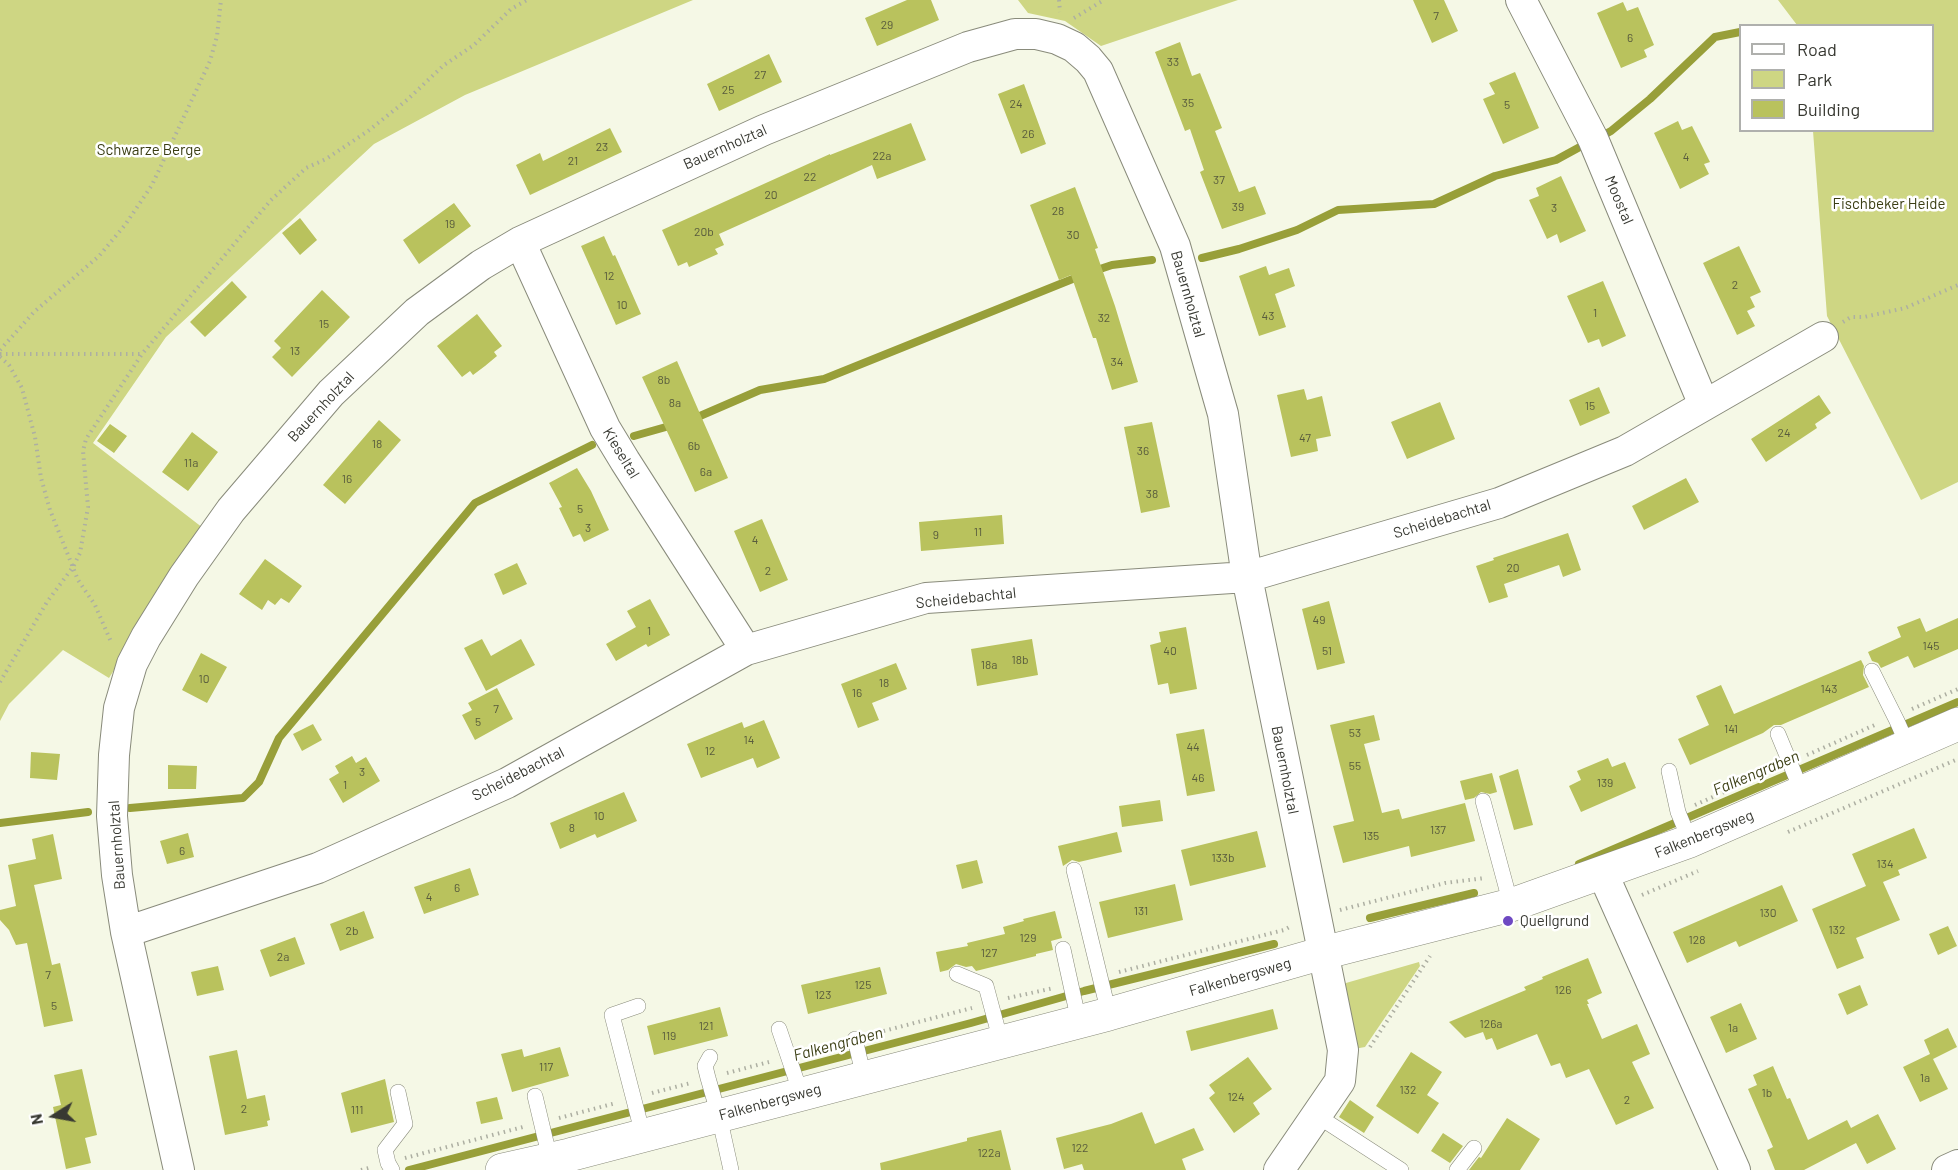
<!DOCTYPE html>
<style>
body{margin:0}
#map{position:relative;width:1958px;height:1170px;overflow:hidden;background:#f5f8e6;font-family:Barlow,sans-serif}
canvas{display:block}
.legend{position:absolute;left:1739px;top:24px;width:195px;height:108px;box-sizing:border-box;background:#fff;border:2px solid #afb0ad;margin:0;padding:8px 10px;list-style:none;font-size:18px;color:#383932}
.legend li{display:flex;align-items:center;gap:12px;height:30px}
.legend b{width:30px;border:2px solid #afb0ad}
.north{position:absolute;left:24px;top:1086px;width:60px;height:60px;-webkit-text-stroke:4px #fff;paint-order:stroke;rotate:259deg;font-size:16px;font-weight:700;line-height:24px;text-align:center;color:#383932}
.north::after{content:'';display:block;margin:auto;width:21px;height:27px;background:#383932;clip-path:polygon(50% 0,100% 100%,50% 72%,0 100%)}
</style>
<div id="map">
<canvas width="1958" height="1170"></canvas>
<ul class="legend">
<li><b style="height:8px;background:#fff"></b>Road</li>
<li><b style="height:16px;background:#ced683"></b>Park</li>
<li><b style="height:16px;background:#b9c25d"></b>Building</li>
</ul>
<div class="north">N</div>
</div>
<script>
const g = document.querySelector('canvas').getContext('2d');
g.lineJoin = 'round';
function fill(path, color) { g.fillStyle = color; g.fill(path, 'evenodd'); }
const toPath = rows => new Path2D(rows.map(r => 'M' + r).join(''));
function stroke(path, color, width, dash) { g.strokeStyle = color; g.lineWidth = width; g.lineCap = dash ? 'butt' : 'round'; g.setLineDash(dash || []); g.stroke(path); }
function write(font, color, halo, rows, align = 'center') {
  g.font = font + ' Barlow,sans-serif'; g.lineWidth = 5; g.setLineDash([]); g.textBaseline = 'middle'; g.strokeStyle = halo; g.fillStyle = color; for (const [text, x, y, turn = 0] of rows) {
    g.save(); g.translate(x, y); g.rotate((+turn || 0) * Math.PI / 180); g.textAlign = isNaN(turn) ? turn : align; if (halo) g.strokeText(text, 0, 0); g.fillText(text, 0, 0); g.restore();
  }
}
const green = toPath([
 [0,0,693,0,465,95,374,144,166,337,93,443,203,528,109,678,63,650,9,704,0,721],
 [1018,0,1238,0,1101,46,1065,21,1028,13],
 [1778,0,1958,0,1958,482,1921,500,1827,316,1813,131,1932,130,1932,26,1797,25],
 [1419,962,1420,966,1365,1047,1354,1049,1343,989,1346,983]
]);
const stream = toPath([
 [1600,137,1611,131,1650,99,1715,37,1740,32],
 [1202,258,1239,249,1297,230,1338,210,1434,204,1495,176,1556,160,1589,142],
 [1094,271,1112,265,1152,260],
 [693,419,760,390,824,379,1080,276],
 [634,436,673,425],
 [130,808,243,798,259,782,279,738,475,503,592,445],
 [0,823,88,812],
 [1579,864,1958,702],
 [1370,918,1474,893],
 [409,1170,971,1023,1084,991,1274,944]
]);
const building = toPath([
 [907,0,931,0,939,20,877,46,865,18],
 [1413,0,1444,0,1458,31,1432,43],
 [1623,2,1627,11,1638,7,1654,45,1644,50,1647,57,1621,68,1597,13],
 [1180,42,1192,76,1200,73,1222,128,1215,131,1239,192,1255,186,1266,214,1222,229,1200,172,1204,170,1190,129,1185,131,1155,52],
 [769,54,782,82,719,111,707,84],
 [1515,72,1539,128,1503,144,1483,99,1495,94,1489,83],
 [1024,84,1046,144,1021,154,998,94],
 [1678,121,1682,130,1692,126,1710,162,1704,164,1709,174,1680,189,1654,133],
 [911,123,926,160,877,179,872,165,719,234,724,245,715,249,718,254,689,267,687,262,678,266,662,230,830,154,830,155],
 [610,128,622,152,530,195,516,165,540,153,543,161],
 [1561,176,1586,231,1560,243,1557,234,1547,239,1529,200,1539,196,1536,188],
 [1075,187,1098,248,1095,249,1115,306,1138,382,1112,390,1096,338,1093,338,1071,275,1059,280,1030,205],
 [454,203,471,226,419,264,403,240],
 [300,218,317,240,300,255,282,233],
 [604,236,613,256,615,255,641,314,616,325,581,246],
 [1739,246,1761,292,1750,297,1755,307,1747,311,1755,326,1737,335,1703,263],
 [1266,266,1269,275,1289,268,1295,286,1275,294,1286,327,1259,336,1239,276],
 [232,281,247,297,205,337,190,322],
 [1603,281,1626,336,1602,347,1599,339,1588,343,1567,296],
 [322,290,350,317,292,377,272,357,281,348,274,341],
 [477,314,502,346,494,352,497,356,485,366,473,375,470,371,462,377,437,346],
 [677,361,728,478,695,492,642,377],
 [1599,387,1610,413,1580,426,1569,400],
 [1304,389,1307,400,1322,396,1331,436,1316,439,1318,451,1291,457,1277,395],
 [1819,395,1831,413,1815,424,1817,428,1766,462,1751,439],
 [1440,402,1455,439,1407,459,1391,422],
 [379,420,401,440,345,504,323,485],
 [1152,422,1170,507,1141,513,1124,427],
 [110,424,127,436,114,453,97,441],
 [192,432,218,452,188,491,162,472],
 [577,468,591,491,609,530,584,542,580,534,573,537,559,508,562,507,549,483],
 [1686,478,1699,502,1644,530,1632,506],
 [1002,515,1004,544,921,551,919,522],
 [762,519,788,580,760,592,734,531],
 [1568,533,1581,570,1563,577,1559,565,1504,584,1508,597,1489,603,1476,566,1494,560,1493,558],
 [265,559,302,586,289,603,281,598,275,605,268,600,262,610,239,594],
 [517,563,527,584,503,595,494,574],
 [650,599,670,635,648,647,646,644,616,661,606,644,636,627,627,611],
 [1329,601,1345,663,1317,670,1302,609],
 [1920,618,1926,632,1958,618,1958,649,1914,668,1908,656,1881,668,1878,663,1872,661,1868,652,1901,637,1897,627],
 [1186,627,1197,689,1170,694,1168,683,1158,685,1150,645,1161,642,1159,632],
 [482,639,491,656,521,639,535,665,486,691,464,648],
 [1032,639,1038,675,977,686,971,649],
 [201,653,227,667,207,703,182,690],
 [1861,660,1864,666,1863,675,1869,687,1781,725,1774,725,1763,733,1690,765,1678,739,1709,725,1696,696,1721,685,1734,714],
 [896,663,907,689,872,703,879,720,858,728,841,684],
 [497,688,513,719,475,740,462,715,472,710,468,703],
 [1374,715,1380,740,1364,744,1382,813,1399,809,1402,819,1465,803,1475,841,1411,857,1409,846,1343,863,1333,826,1354,821,1330,725],
 [764,720,780,758,757,768,753,758,701,778,687,744,742,722,744,728],
 [313,724,322,740,302,751,293,734],
 [1204,729,1215,791,1187,796,1176,734],
 [31,752,60,754,57,780,30,778],
 [352,756,356,763,366,757,380,781,343,803,329,779,339,773,335,766],
 [1608,758,1612,767,1625,762,1636,788,1581,812,1569,786,1581,780,1577,771],
 [168,765,197,766,196,789,168,789],
 [1518,769,1533,825,1514,830,1499,776],
 [1492,773,1497,792,1490,794,1481,792,1474,798,1465,800,1460,781],
 [624,792,637,821,597,838,595,834,560,849,550,823],
 [1160,800,1163,821,1122,827,1119,806],
 [1914,828,1927,858,1898,870,1900,875,1883,882,1900,920,1856,938,1864,958,1837,969,1812,909,1866,886,1852,854],
 [1257,831,1266,867,1190,886,1181,850],
 [1117,832,1122,852,1079,862,1072,860,1063,866,1058,846],
 [188,833,194,857,167,864,160,841],
 [53,834,62,879,34,885,52,965,60,963,73,1021,44,1027,27,943,16,945,9,930,0,920,0,910,16,906,8,865,36,859,32,839],
 [977,860,983,883,962,889,956,865],
 [470,868,479,895,424,914,414,887],
 [1175,884,1183,920,1108,938,1099,902],
 [1782,885,1798,921,1739,947,1736,941,1687,963,1673,932],
 [364,911,374,938,340,951,330,924],
 [1055,911,1062,938,1051,941,1053,950,1036,954,1036,956,976,971,972,966,966,967,956,964,948,970,940,972,936,952,968,946,967,943,1005,934,1003,927,1024,921,1023,919],
 [1948,926,1957,946,1938,955,1929,934],
 [295,937,305,964,270,977,260,950],
 [1588,958,1602,993,1587,1000,1589,1004,1587,1004,1602,1039,1637,1024,1650,1054,1632,1062,1654,1108,1616,1125,1589,1069,1566,1078,1560,1063,1551,1066,1537,1034,1497,1050,1492,1038,1486,1040,1483,1032,1465,1038,1449,1022,1526,990,1524,987,1543,979,1542,977],
 [218,966,224,990,197,996,191,972],
 [880,967,887,994,808,1014,801,985],
 [1860,985,1868,1005,1847,1015,1838,994],
 [1741,1003,1757,1039,1726,1053,1710,1017],
 [720,1007,728,1036,654,1055,647,1026],
 [1273,1009,1278,1029,1191,1051,1186,1031],
 [1948,1028,1957,1047,1933,1059,1948,1089,1920,1102,1903,1067,1930,1054,1924,1040],
 [560,1047,569,1076,512,1092,501,1054,522,1049,524,1057],
 [237,1050,247,1099,265,1095,270,1120,267,1121,268,1126,225,1135,209,1056],
 [1411,1052,1442,1072,1427,1095,1439,1103,1418,1134,1376,1106],
 [1248,1057,1272,1089,1253,1103,1260,1114,1234,1133,1209,1098,1215,1093,1209,1085],
 [1773,1066,1787,1099,1790,1098,1808,1140,1847,1120,1851,1128,1878,1114,1896,1149,1867,1164,1856,1143,1804,1170,1775,1170,1767,1150,1773,1147,1748,1089,1757,1085,1753,1075],
 [82,1069,97,1135,85,1138,91,1163,66,1169,53,1107,61,1105,54,1075],
 [385,1079,394,1122,351,1133,341,1093],
 [497,1097,503,1119,481,1124,476,1102],
 [1350,1100,1374,1117,1364,1133,1339,1117],
 [1142,1112,1155,1144,1194,1128,1204,1150,1182,1159,1186,1170,1084,1170,1082,1164,1064,1169,1056,1138,1111,1124],
 [1507,1118,1540,1139,1520,1170,1469,1170,1479,1157,1481,1158],
 [1001,1130,1011,1170,881,1170,880,1163,967,1141,967,1138],
 [1443,1133,1463,1146,1450,1163,1431,1151]
]);
const path = toPath([
 [1059,0,1060,12],
 [1074,18,1104,0],
 [1843,322,1851,317,1864,317,1905,308,1958,285],
 [0,350,34,312,99,256,125,225,152,185,210,61,217,36,221,0],
 [0,354,141,354],
 [0,357,9,365,22,388,35,437,41,478,50,510,78,580,95,605,112,644],
 [0,682,47,602,73,567,80,553,88,507,83,451,86,439,142,354,271,200,306,168,326,159,368,131,407,100,444,65,474,45,511,9,527,0],
 [1912,709,1958,689],
 [1807,755,1877,724],
 [1695,805,1773,770],
 [1788,832,1958,759],
 [1642,895,1698,871],
 [1340,910,1445,883,1485,878],
 [1119,972,1284,930,1291,926],
 [1008,998,1054,988],
 [872,1034,972,1008],
 [1370,1047,1430,956],
 [805,1052,836,1044],
 [727,1073,769,1062],
 [652,1093,691,1083],
 [559,1118,616,1103],
 [405,1158,523,1127],
 [361,1170,369,1168]
]);
const service = toPath([
 [1872,671,1897,721,1908,746],
 [1778,734,1802,792],
 [1669,771,1678,812,1690,841],
 [1483,801,1511,905],
 [1074,870,1109,1014],
 [1063,949,1079,1022],
 [957,974,986,986,1001,1042],
 [638,1006,612,1015,643,1135],
 [779,1029,801,1094],
 [855,1039,864,1078],
 [710,1057,705,1066,708,1078,719,1116,731,1170],
 [535,1096,550,1159],
 [1316,1115,1401,1170],
 [392,1170,388,1163,385,1150,405,1124,398,1092],
 [1457,1170,1474,1148]
]);
const minor = toPath([
 [1521,0,1593,139,1704,405],
 [520,242,605,428,625,461,746,650],
 [1603,874,1735,1170],
 [126,932,318,868,507,783,746,650,926,598,1247,577,1499,503,1625,451,1823,337],
 [179,1170,126,932,117,875,112,816,114,755,119,708,132,664,146,637,184,576,231,510,331,393,417,312,481,265,520,242,764,130,968,47,1015,34,1036,34,1057,39,1074,47,1088,59,1098,71,1175,246,1223,414,1247,577,1343,1050,1340,1081,1279,1170],
 [1947,1170,1958,1165]
]);
const tertiary = toPath([
 [502,1170,569,1155,1109,1014,1323,953,1511,905,1690,841,1958,724]
]);
const markers = [
 [1508,921,6,"#6e49c2"]
];
const numberNames = [
 ["7",1436,16],
 ["29",887,25],
 ["6",1630,38],
 ["33",1173,62],
 ["27",760,75],
 ["25",728,90],
 ["35",1188,103],
 ["24",1016,104],
 ["5",1507,105],
 ["26",1028,134],
 ["23",602,147],
 ["22a",882,156],
 ["4",1686,157],
 ["21",573,161],
 ["22",810,177],
 ["37",1219,180],
 ["20",771,195],
 ["39",1238,207],
 ["3",1554,208],
 ["28",1058,211],
 ["19",450,224],
 ["20b",704,232],
 ["30",1073,235],
 ["12",609,276],
 ["2",1735,285],
 ["10",622,305],
 ["1",1595,313],
 ["43",1268,316],
 ["32",1104,318],
 ["15",324,324],
 ["13",295,351],
 ["34",1117,362],
 ["8b",664,380],
 ["8a",675,403],
 ["15",1590,406],
 ["24",1784,433],
 ["47",1305,438],
 ["18",377,444],
 ["6b",694,446],
 ["36",1143,451],
 ["11a",191,463],
 ["6a",706,472],
 ["16",347,479],
 ["38",1152,494],
 ["5",580,509],
 ["3",588,528],
 ["11",978,532],
 ["9",936,535],
 ["4",755,540],
 ["20",1513,568],
 ["2",768,571],
 ["49",1319,620],
 ["1",649,631],
 ["145",1931,646],
 ["40",1170,651],
 ["51",1327,651],
 ["18b",1020,660],
 ["18a",989,665],
 ["10",204,679],
 ["18",884,683],
 ["143",1829,689],
 ["16",857,693],
 ["7",496,709],
 ["5",478,722],
 ["141",1731,729],
 ["53",1355,733],
 ["14",749,740],
 ["44",1193,747],
 ["12",710,751],
 ["55",1355,766],
 ["3",362,772],
 ["46",1198,778],
 ["139",1605,783],
 ["1",345,785],
 ["10",599,816],
 ["8",572,828],
 ["137",1438,830],
 ["135",1371,836],
 ["6",182,851],
 ["133b",1223,858],
 ["134",1885,864],
 ["6",457,888],
 ["4",429,897],
 ["131",1141,911],
 ["130",1768,913],
 ["132",1837,930],
 ["2b",352,931],
 ["129",1028,938],
 ["128",1697,940],
 ["127",989,953],
 ["2a",283,957],
 ["7",48,975],
 ["125",863,985],
 ["126",1563,990],
 ["123",823,995],
 ["5",54,1006],
 ["126a",1491,1024],
 ["121",706,1026],
 ["1a",1733,1028],
 ["119",669,1036],
 ["117",546,1067],
 ["1a",1925,1078],
 ["132",1408,1090],
 ["1b",1767,1093],
 ["124",1236,1097],
 ["2",1627,1100],
 ["2",244,1109],
 ["111",357,1110],
 ["122",1080,1148],
 ["122a",989,1153]
];
const streetNames = [
 ["Bauernholztal",725,147,-24],
 ["Moostal",1619,200,67],
 ["Bauernholztal",1188,294,74],
 ["Bauernholztal",321,407,-47],
 ["Kieseltal",621,453,59],
 ["Scheidebachtal",1442,519,-17],
 ["Scheidebachtal",966,598,-6],
 ["Bauernholztal",1285,770,79],
 ["Scheidebachtal",518,774,-27],
 ["Falkenbergsweg",1704,834,-22],
 ["Bauernholztal",117,845,-94],
 ["Falkenbergsweg",1240,977,-16],
 ["Falkenbergsweg",770,1102,-15]
];
const parkNames = [
 ["Schwarze Berge",149,150],
 ["Fischbeker Heide",1889,204]
];
const poiNames = [
 ["Quellgrund",1520,921]
];
const waterNames = [
 ["Falkengraben",1756,773,-23],
 ["Falkengraben",838,1044,-15]
];
fill(green, '#ced683');
stroke(stream, '#989f39', 8);
fill(building, '#b9c25d');
stroke(service, '#898b7b', 16);
stroke(minor, '#898b7b', 32);
stroke(tertiary, '#898b7b', 34);
stroke(path, '#adafa2', 4, [1.5, 4.5]);
stroke(service, '#fff', 15);
stroke(minor, '#fff', 30);
stroke(tertiary, '#fff', 33);
for (const [x, y, r, color] of markers) { const dot = new Path2D(); dot.arc(x, y, r, 0, 2 * Math.PI); g.fillStyle = color; g.fill(dot); stroke(dot, '#fff', 2); }
write('12px', '#585b3d', null, numberNames);
write('15px', '#383932', '#fff', streetNames);
write('15px', '#3a3d13', '#fff', parkNames);
write('15px', '#383932', '#fff', poiNames, 'left');
write('italic 16px', '#3e4117', '#fff', waterNames);
</script>
